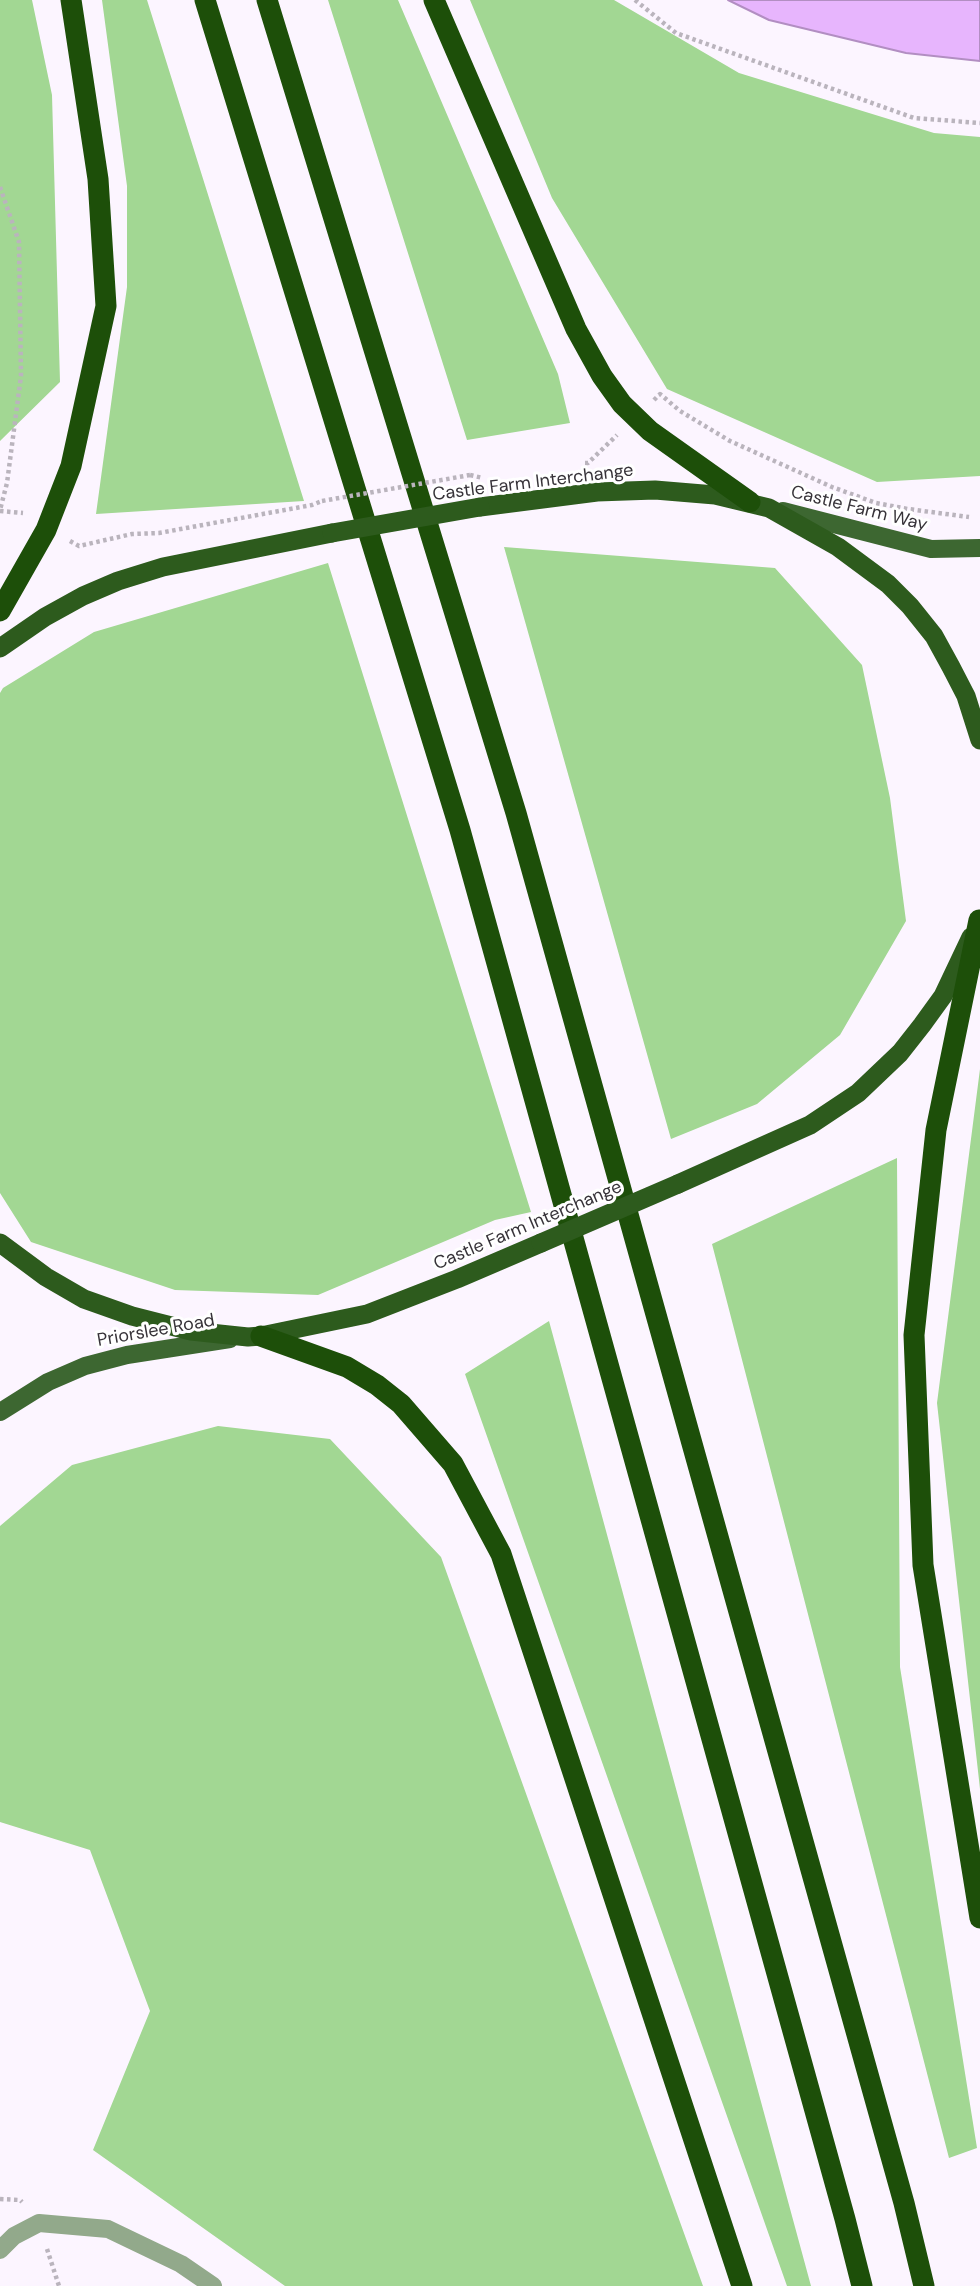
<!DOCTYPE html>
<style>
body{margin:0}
canvas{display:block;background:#fcf5ff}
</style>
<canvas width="980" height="2286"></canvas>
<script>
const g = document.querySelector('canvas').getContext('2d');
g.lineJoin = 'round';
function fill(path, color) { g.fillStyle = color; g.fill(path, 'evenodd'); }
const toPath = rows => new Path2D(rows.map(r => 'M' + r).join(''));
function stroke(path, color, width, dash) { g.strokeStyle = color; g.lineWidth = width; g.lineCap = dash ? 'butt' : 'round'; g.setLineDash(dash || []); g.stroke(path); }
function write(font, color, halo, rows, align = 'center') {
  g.font = font + ' "DM Sans",sans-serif'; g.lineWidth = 6; g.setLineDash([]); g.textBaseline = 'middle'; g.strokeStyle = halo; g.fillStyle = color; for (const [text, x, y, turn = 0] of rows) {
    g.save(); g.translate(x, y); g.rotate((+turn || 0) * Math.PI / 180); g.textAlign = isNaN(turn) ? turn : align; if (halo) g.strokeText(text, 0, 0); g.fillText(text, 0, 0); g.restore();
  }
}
const green = toPath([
 [0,0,32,0,52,95,60,382,0,441],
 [102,0,147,0,304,501,96,514,127,287,127,186],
 [328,0,398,0,558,374,570,423,467,440],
 [470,0,614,0,739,73,934,133,980,137,980,476,877,482,667,389,552,198],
 [504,547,775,568,862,665,890,798,906,921,840,1035,757,1104,671,1139],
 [328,563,531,1212,495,1220,318,1295,175,1290,31,1242,0,1193,0,693,3,688,94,632],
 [980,1069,980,1789,937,1403],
 [897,1158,900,1667,977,2148,949,2158,712,1244],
 [549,1321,811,2286,787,2286,465,1374],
 [218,1426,330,1439,441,1557,703,2286,285,2286,93,2150,150,2011,90,1850,0,1822,0,1526,72,1465]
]);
const water = toPath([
 [728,0,980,0,980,61,906,53,769,20,728,0]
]);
const path = toPath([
 [635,0,676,33,914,118,980,123],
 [0,187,19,242,21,376,7,483,0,510],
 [654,400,660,394,680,411,730,441,832,487,876,503,908,509,969,517],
 [585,463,588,463,617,435],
 [470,475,483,478],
 [0,511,23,513],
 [70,541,79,546,132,534,159,533,312,505,322,501],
 [0,2199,20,2200,22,2202],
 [47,2249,59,2286]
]);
const minor = toPath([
 [0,2250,14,2236,39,2223,108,2229,181,2264,213,2286]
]);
const primary = toPath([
 [783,511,931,549,980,548],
 [0,1412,48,1382,85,1366,127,1355,230,1339]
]);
const trunk = toPath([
 [480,507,597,492,655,490,715,495,769,508,838,547,888,584,910,606,934,636,951,667,966,696,980,740],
 [0,648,45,617,83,596,118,581,163,567,332,533],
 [678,1184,810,1125,858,1093,900,1053,922,1025,943,996,971,937],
 [0,1243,46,1277,84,1299,132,1316,191,1331,248,1337,261,1336,367,1314,457,1279,541,1243]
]);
const motorway = toPath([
 [205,0,460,830,845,2219,862,2286],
 [267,0,516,813,904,2203,924,2286],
 [434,0,576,329,602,376,622,404,650,431,750,502],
 [0,611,46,530,71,466,106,306,98,179,71,0],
 [979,920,936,1130,914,1335,923,1565,980,1918],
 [261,1336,347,1367,377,1385,401,1404,453,1464,501,1554,742,2286]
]);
const pathBridge = toPath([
 [322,501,470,475]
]);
const trunkBridge = toPath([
 [332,533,480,507],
 [541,1243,678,1184]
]);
const streetNames = [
 ["Castle Farm Interchange",533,483,-7],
 ["Castle Farm Way",859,509,14],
 ["Castle Farm Interchange",528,1226,-23],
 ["Priorslee Road",156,1331,-10]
];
fill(green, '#a2d793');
fill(water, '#e7b5fd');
stroke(water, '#b28ec2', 2);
stroke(path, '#bab4bd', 4.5, [3.5, 3.5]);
stroke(minor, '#92a98b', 18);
stroke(primary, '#3d6731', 18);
stroke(trunk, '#2d5b1d', 19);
stroke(motorway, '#1d4f09', 21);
stroke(pathBridge, '#bab4bd', 4.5, [3.5, 3.5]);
stroke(trunkBridge, '#2d5b1d', 19);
write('18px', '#373339', '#fff', streetNames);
</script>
